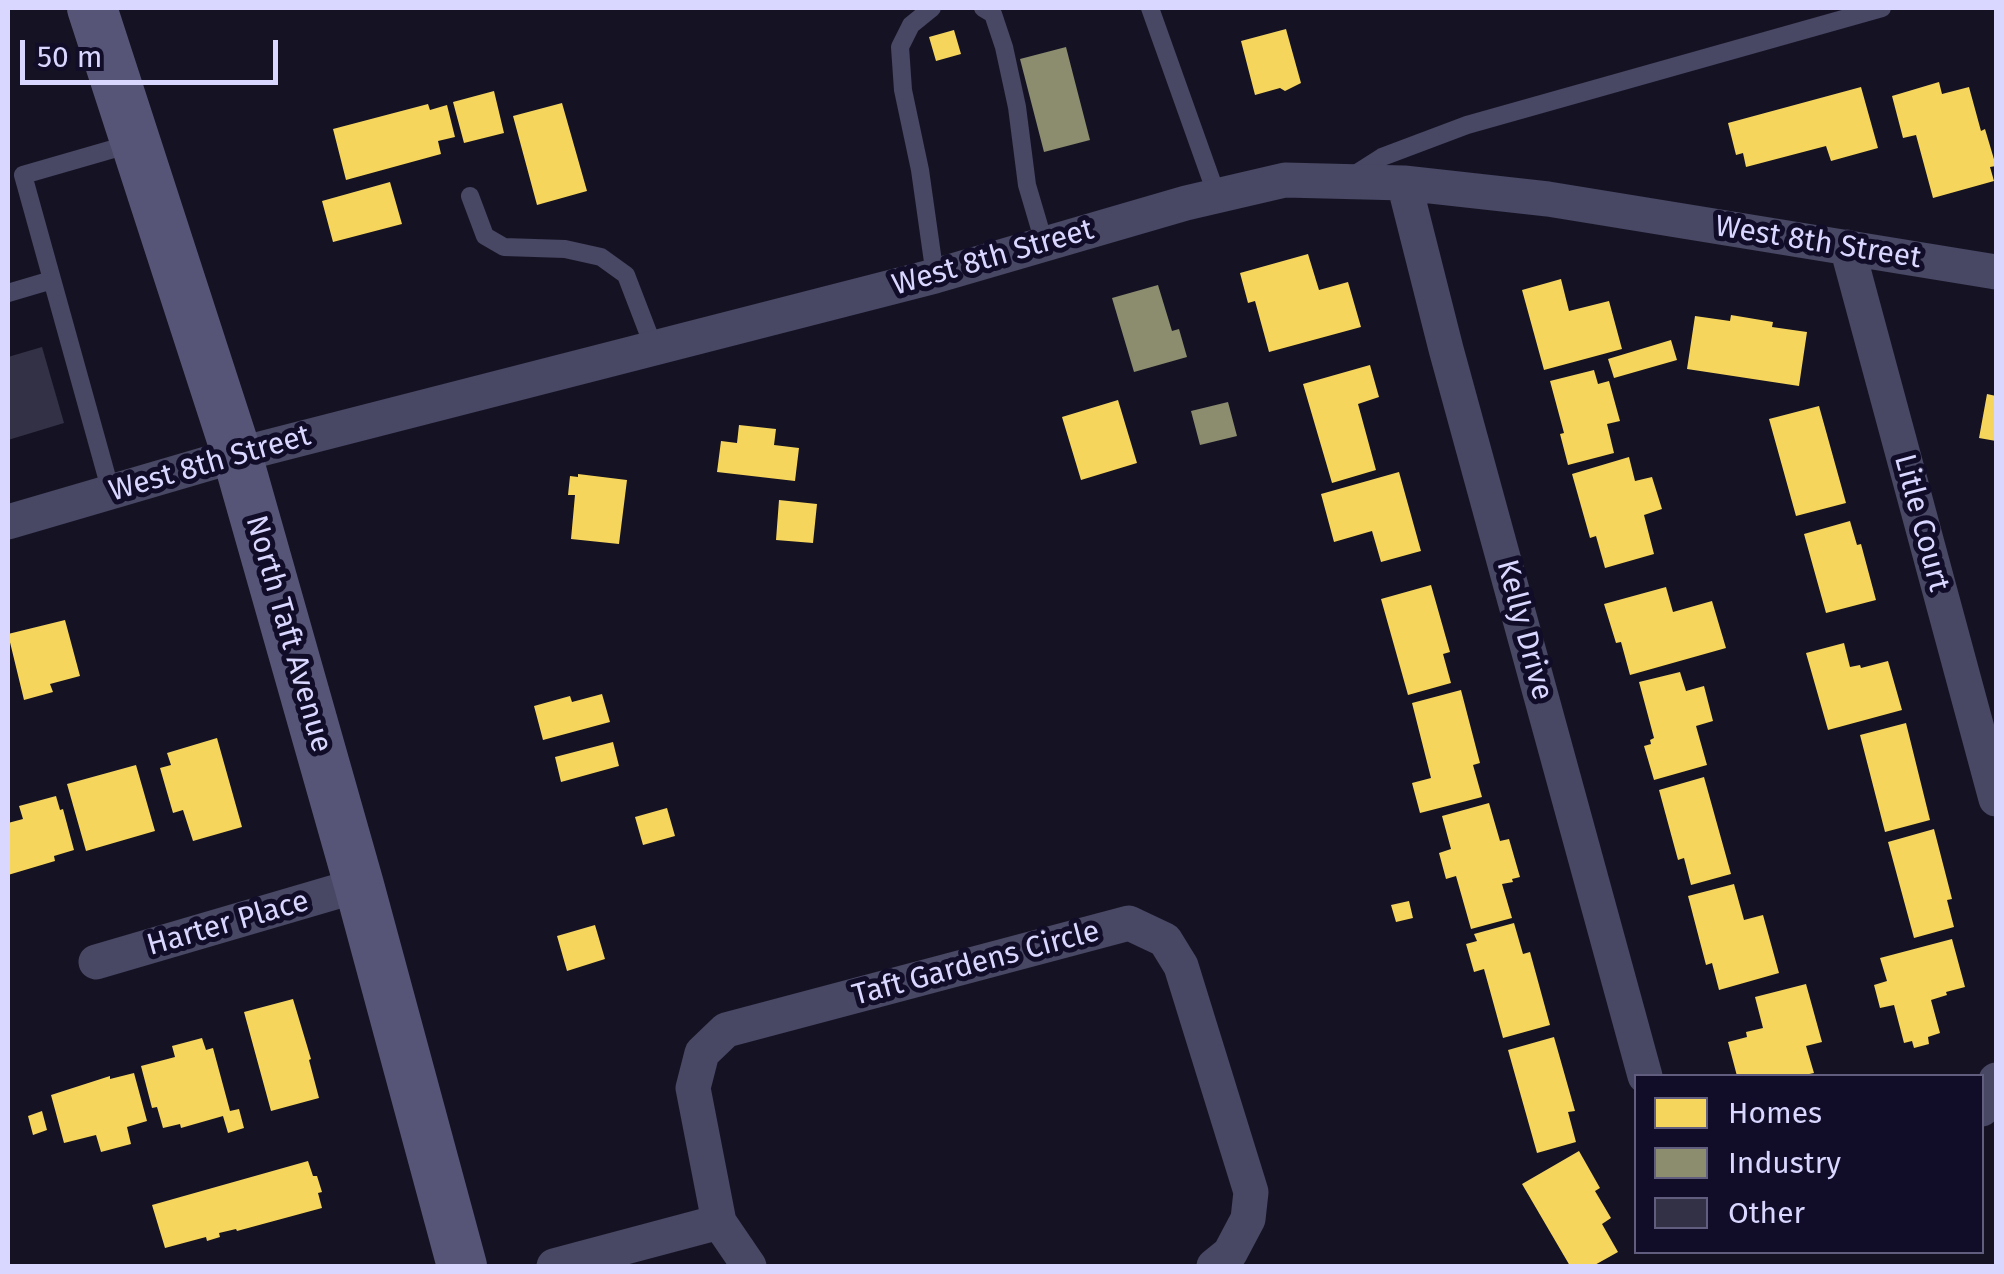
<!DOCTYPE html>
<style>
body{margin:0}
#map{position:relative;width:2004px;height:1274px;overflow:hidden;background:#151323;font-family:"Fira Sans",sans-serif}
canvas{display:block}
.frame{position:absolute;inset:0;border:10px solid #d9d6ff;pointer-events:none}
.legend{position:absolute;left:1634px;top:1074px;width:350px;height:180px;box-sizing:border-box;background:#110d29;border:2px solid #615d7f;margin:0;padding:12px 18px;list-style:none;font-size:30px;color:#d9d6ff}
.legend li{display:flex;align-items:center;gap:20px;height:50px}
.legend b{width:50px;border:2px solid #615d7f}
.scale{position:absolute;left:20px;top:40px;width:258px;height:45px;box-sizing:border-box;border:5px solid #d9d6ff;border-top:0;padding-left:12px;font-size:30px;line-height:35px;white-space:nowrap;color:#d9d6ff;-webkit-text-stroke:8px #110d29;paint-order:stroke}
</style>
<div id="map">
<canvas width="2004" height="1274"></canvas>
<div class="frame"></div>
<ul class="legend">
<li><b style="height:28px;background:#f6d55c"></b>Homes</li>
<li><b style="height:28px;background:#8c8c6e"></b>Industry</li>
<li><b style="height:28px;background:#333145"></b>Other</li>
</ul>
<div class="scale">50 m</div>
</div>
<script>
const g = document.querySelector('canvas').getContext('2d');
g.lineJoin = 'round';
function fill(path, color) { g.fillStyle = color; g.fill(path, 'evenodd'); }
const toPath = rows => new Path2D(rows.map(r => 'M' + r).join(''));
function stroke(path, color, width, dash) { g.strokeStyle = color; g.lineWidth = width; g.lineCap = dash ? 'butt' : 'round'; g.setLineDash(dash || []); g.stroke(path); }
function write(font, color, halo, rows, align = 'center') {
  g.font = font + ' "Fira Sans",sans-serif'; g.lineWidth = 10; g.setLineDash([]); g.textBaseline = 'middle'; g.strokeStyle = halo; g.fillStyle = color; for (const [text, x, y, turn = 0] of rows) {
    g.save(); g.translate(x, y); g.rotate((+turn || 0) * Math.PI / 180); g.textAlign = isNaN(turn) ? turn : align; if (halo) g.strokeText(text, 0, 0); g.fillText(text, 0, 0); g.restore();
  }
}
const homes = toPath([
 [1286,29,1301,83,1285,91,1280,88,1255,95,1241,41],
 [954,30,961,54,936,61,929,37],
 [1939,82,1942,94,1969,87,1981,131,1985,129,1996,166,1990,167,1994,181,1933,198,1916,135,1903,138,1892,96],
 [1861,87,1878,148,1831,161,1826,146,1746,167,1743,153,1736,155,1728,123],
 [494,91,504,133,464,143,453,102],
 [562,103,587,191,537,205,513,116],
 [428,104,430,110,447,105,455,137,438,141,441,154,346,180,333,129],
 [390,182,402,224,333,242,322,201],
 [1308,254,1319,290,1348,282,1361,327,1269,352,1255,301,1248,303,1240,273],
 [1561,279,1569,311,1609,301,1622,349,1544,370,1522,290],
 [1731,315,1773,322,1772,327,1807,332,1799,386,1687,369,1695,316,1730,321],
 [1671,340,1677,360,1614,378,1608,359],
 [1370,365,1379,397,1358,404,1376,470,1332,483,1303,384],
 [1594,370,1598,384,1609,381,1620,421,1607,424,1614,453,1568,465,1560,434,1564,433,1550,381],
 [1987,394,1996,396,1996,441,1979,438],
 [1118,400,1137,463,1081,480,1062,417],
 [1819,406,1846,503,1796,516,1769,419],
 [739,425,776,429,774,445,799,448,795,481,717,472,721,441,737,443],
 [1629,457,1635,481,1652,477,1662,509,1644,515,1654,554,1605,568,1596,536,1590,538,1572,474],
 [1399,472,1421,551,1381,562,1372,531,1334,542,1321,494],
 [578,474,627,480,619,544,571,539,575,495,568,495,570,476,578,477],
 [779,500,817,504,813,543,776,540],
 [1850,521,1857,545,1861,544,1876,600,1826,613,1804,534],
 [1431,585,1450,652,1443,654,1451,683,1408,695,1381,599],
 [1666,587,1673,612,1712,601,1726,648,1630,675,1621,642,1616,643,1604,604],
 [65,620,80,676,50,684,53,692,24,700,8,634],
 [1844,643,1850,667,1860,665,1861,668,1888,661,1902,710,1828,730,1806,653],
 [1680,672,1686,691,1704,686,1713,721,1696,726,1707,765,1654,780,1644,746,1651,744,1650,740,1654,738,1639,682],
 [1461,690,1480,763,1473,765,1482,797,1420,813,1412,783,1431,778,1412,703],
 [602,694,610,722,543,740,534,706,570,696,572,702],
 [1906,723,1930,820,1885,832,1860,735],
 [217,738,242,827,193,841,183,810,173,813,160,768,171,765,167,753],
 [613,742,619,766,561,782,555,757],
 [136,765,155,831,86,851,67,784],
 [1704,777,1731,874,1691,885,1684,858,1678,860,1659,790],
 [56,796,60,810,63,809,74,850,54,856,55,861,8,875,8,823,23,819,19,806],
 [1489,803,1500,841,1509,839,1520,877,1512,879,1513,882,1502,884,1512,918,1471,929,1456,876,1446,879,1439,853,1451,849,1442,816],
 [667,808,675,836,643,845,635,817],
 [1934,829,1952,899,1947,900,1954,927,1914,938,1888,842],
 [1734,884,1744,920,1763,915,1779,973,1719,990,1712,963,1706,965,1688,896],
 [1409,901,1413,918,1396,922,1391,905],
 [1514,923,1523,954,1530,952,1550,1025,1503,1038,1484,969,1474,972,1466,944,1477,941,1474,934],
 [595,925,605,959,567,971,557,936],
 [1952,939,1965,987,1946,992,1947,995,1931,1000,1940,1033,1928,1037,1929,1044,1914,1048,1912,1041,1904,1043,1894,1005,1880,1008,1874,985,1887,981,1880,958],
 [1806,984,1822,1042,1806,1046,1814,1073,1800,1076,1737,1076,1728,1042,1747,1037,1746,1032,1763,1028,1755,997],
 [293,999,311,1059,309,1060,319,1098,271,1111,244,1012],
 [1554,1037,1575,1111,1568,1112,1576,1142,1537,1153,1508,1050],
 [202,1038,206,1050,213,1048,230,1111,239,1109,244,1128,228,1133,223,1116,181,1128,180,1124,163,1128,157,1107,152,1108,141,1066,175,1057,172,1046],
 [134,1073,147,1121,127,1127,131,1144,101,1152,96,1135,64,1143,51,1095,110,1076,110,1079],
 [42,1111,47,1130,33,1135,28,1116],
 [1579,1151,1600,1188,1595,1191,1611,1218,1602,1224,1618,1252,1593,1266,1570,1266,1522,1184],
 [308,1161,313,1176,317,1176,322,1192,318,1193,322,1208,237,1231,236,1229,219,1233,220,1237,207,1241,206,1237,165,1248,152,1205]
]);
const industry = toPath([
 [1066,47,1090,140,1044,152,1020,59],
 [1158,285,1172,331,1179,329,1187,357,1134,372,1112,298],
 [1228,402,1237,436,1200,445,1191,411]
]);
const building = toPath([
 [42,347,64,423,8,440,8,357]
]);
const lane = toPath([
 [932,8,911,25,900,47,903,90,920,170,935,276],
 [983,8,993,14,1004,47,1017,107,1027,185,1045,246],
 [1150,8,1217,196],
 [1349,178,1382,157,1467,125,1882,8],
 [470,196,485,236,504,247,565,249,601,257,626,275,654,348],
 [8,293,52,280],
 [111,492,23,175,134,143]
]);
const street = toPath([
 [1404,183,1446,349,1645,1076],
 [1847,247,1996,799],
 [8,522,237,455,935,276,1186,203,1285,180,1404,183,1548,199,1996,272],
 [96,962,359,885],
 [1982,1109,1996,1080],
 [554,1266,719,1222],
 [749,1266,719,1222,693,1088,702,1053,726,1030,1129,923,1165,940,1181,966,1251,1192,1248,1219,1230,1253,1214,1266]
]);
const secondary = toPath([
 [92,8,237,455,359,885,462,1266]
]);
const streetNames = [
 ["West 8th Street",1818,243,9],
 ["West 8th Street",993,258,-16],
 ["West 8th Street",210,464,-16],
 ["Litle Court",1921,523,75],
 ["Kelly Drive",1524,630,75],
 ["North Taft Avenue",288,634,74],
 ["Harter Place",228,924,-16],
 ["Taft Gardens Circle",976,964,-15]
];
fill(homes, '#f6d55c');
fill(industry, '#8c8c6e');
fill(building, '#333145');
stroke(lane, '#484764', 18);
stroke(street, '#484764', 35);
stroke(secondary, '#565577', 50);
write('30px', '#d9d6ff', '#110d29', streetNames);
</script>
